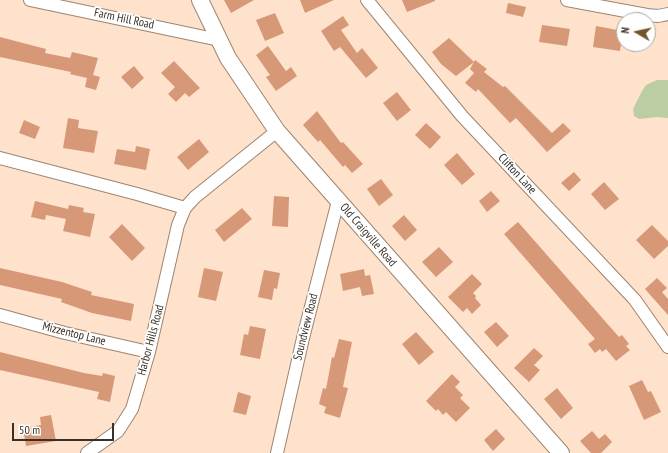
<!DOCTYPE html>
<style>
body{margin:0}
#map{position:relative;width:668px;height:453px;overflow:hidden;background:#fee2cc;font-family:"PT Sans Narrow",sans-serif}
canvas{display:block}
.north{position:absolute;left:616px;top:12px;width:40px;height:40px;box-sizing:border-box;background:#fff;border:1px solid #b0aca9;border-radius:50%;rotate:279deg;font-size:11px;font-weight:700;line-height:16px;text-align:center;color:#3a3027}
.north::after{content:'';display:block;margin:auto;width:14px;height:18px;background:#735529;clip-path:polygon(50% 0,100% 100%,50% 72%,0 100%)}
.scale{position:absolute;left:12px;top:423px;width:102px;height:18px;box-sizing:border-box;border:2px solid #3a3027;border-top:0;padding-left:5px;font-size:12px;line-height:14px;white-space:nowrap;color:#3a3027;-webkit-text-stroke:3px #fff;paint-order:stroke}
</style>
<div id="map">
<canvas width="668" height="453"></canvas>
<div class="north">N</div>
<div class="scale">50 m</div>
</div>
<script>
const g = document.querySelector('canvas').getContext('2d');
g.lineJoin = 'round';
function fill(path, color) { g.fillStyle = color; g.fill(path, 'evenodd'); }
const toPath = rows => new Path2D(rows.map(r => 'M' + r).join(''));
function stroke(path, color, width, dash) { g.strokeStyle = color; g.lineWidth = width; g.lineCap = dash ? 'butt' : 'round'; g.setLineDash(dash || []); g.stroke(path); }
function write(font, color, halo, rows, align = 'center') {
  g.font = font + ' "PT Sans Narrow",sans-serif'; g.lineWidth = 3.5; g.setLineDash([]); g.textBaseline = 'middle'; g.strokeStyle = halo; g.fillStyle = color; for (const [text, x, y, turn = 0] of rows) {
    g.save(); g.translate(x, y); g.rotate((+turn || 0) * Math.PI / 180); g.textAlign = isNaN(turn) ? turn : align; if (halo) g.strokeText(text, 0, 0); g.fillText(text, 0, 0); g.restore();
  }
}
const green = toPath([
 [657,80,668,80,668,118,657,117,639,119,634,116,633,109,642,91,646,85]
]);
const building = toPath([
 [224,0,254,0,231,13],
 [300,0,334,0,305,13],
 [402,0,435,0,435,1,407,12],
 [508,3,526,7,523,17,506,13],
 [275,13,284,33,265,41,256,20],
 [343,16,349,25,341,30,357,53,362,48,378,68,366,78,340,47,334,51,321,31],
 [542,25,570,29,567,46,539,42],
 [596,26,623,31,620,51,593,47],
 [0,37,46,49,45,53,70,58,72,52,98,58,93,75,100,77,96,90,85,87,87,78,70,74,71,72,0,57],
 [449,38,474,62,456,76,441,64,432,52],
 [268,46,286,71,291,67,297,76,276,91,266,77,270,75,256,55],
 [475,60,487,69,484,72,503,87,505,86,552,133,563,123,571,131,547,152,516,118,510,123,478,89,476,92,465,83,474,73,470,69],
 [174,61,200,88,189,97,185,93,176,102,168,94,175,87,161,73],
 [134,66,144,78,132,89,121,77],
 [397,92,411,110,397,121,383,103],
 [317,111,341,143,343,142,363,164,352,173,345,165,343,167,320,140,318,142,303,125],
 [68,118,79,120,78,128,98,131,94,153,63,148],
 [24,120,40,127,35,139,19,133],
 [426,123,441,137,430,149,415,135],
 [199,139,209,152,188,170,177,157],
 [136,146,150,149,146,170,114,164,117,149,135,152],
 [457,153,475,174,462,185,444,165],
 [574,172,581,180,569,191,561,183],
 [381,179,393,195,379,206,367,189],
 [604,182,619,199,605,210,591,194],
 [491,191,500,201,487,212,479,201],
 [274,196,289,197,288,227,272,226],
 [35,201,68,209,69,205,84,208,83,212,95,214,90,237,63,231,66,219,46,215,45,220,31,217],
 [242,208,252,219,224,242,215,230],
 [404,215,417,230,405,241,392,226],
 [518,222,619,337,622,335,629,344,626,346,630,350,616,361,606,349,602,352,600,349,595,353,588,344,595,339,504,234],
 [122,224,145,248,132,261,109,237],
 [652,225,668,241,668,246,654,259,636,240],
 [439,247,453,262,436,277,422,262],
 [0,268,62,282,92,292,91,295,134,304,131,321,92,313,61,302,62,299,0,285],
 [204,268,223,272,216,301,198,297],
 [364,269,365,276,370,275,374,294,362,296,360,287,343,291,340,274],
 [264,270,280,273,277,289,274,288,272,300,258,297],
 [472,274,482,284,473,293,476,296,475,298,481,305,472,314,467,308,463,312,448,297],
 [657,278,667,288,662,292,668,299,668,315,645,289],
 [496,322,509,336,497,347,484,332],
 [250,326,266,329,260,359,240,355,244,334,248,335],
 [416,332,434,352,419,365,402,344],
 [339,339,352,342,343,387,348,388,340,418,324,413,326,407,319,404,323,388,326,389,332,357,334,358],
 [534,348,543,356,534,365,540,370,529,382,514,368],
 [0,352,84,373,102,376,103,373,115,376,110,402,97,399,99,392,0,370],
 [452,374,460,382,455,387,463,395,460,398,470,408,456,422,446,412,443,415,438,409,436,411,426,401],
 [642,380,648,392,651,391,661,412,644,420,629,386],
 [557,388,573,408,561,419,544,399],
 [238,392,251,396,246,415,233,412],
 [51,415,56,441,26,446,23,428,41,425,40,417],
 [496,429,505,439,493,451,484,440],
 [592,431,599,439,605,434,612,442,601,453,591,453,580,441]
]);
const street = toPath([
 [30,0,219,40],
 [367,0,462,116,635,300,668,347],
 [567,0,647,15,658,16,668,14],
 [0,158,137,194,185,208,195,197,277,131],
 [0,315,65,333,149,352],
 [87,453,118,431,132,409,149,352,178,225,185,208],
 [277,453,303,338,338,201]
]);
const secondary = toPath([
 [200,0,228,58,277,131,561,453]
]);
const streetNames = [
 ["Farm Hill Road",124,19,12],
 ["Clifton Lane",517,174,47],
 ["Old Craigville Road",368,235,49],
 ["Soundview Road",306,327,-76],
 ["Mizzentop Lane",74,334,14],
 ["Harbor Hills Road",151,340,-75]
];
fill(green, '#bccda3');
fill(building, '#d79878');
stroke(street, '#9d8470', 14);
stroke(secondary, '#9d8470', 18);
stroke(street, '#fff', 12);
stroke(secondary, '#fff', 16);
write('12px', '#3a3027', '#fff', streetNames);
</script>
